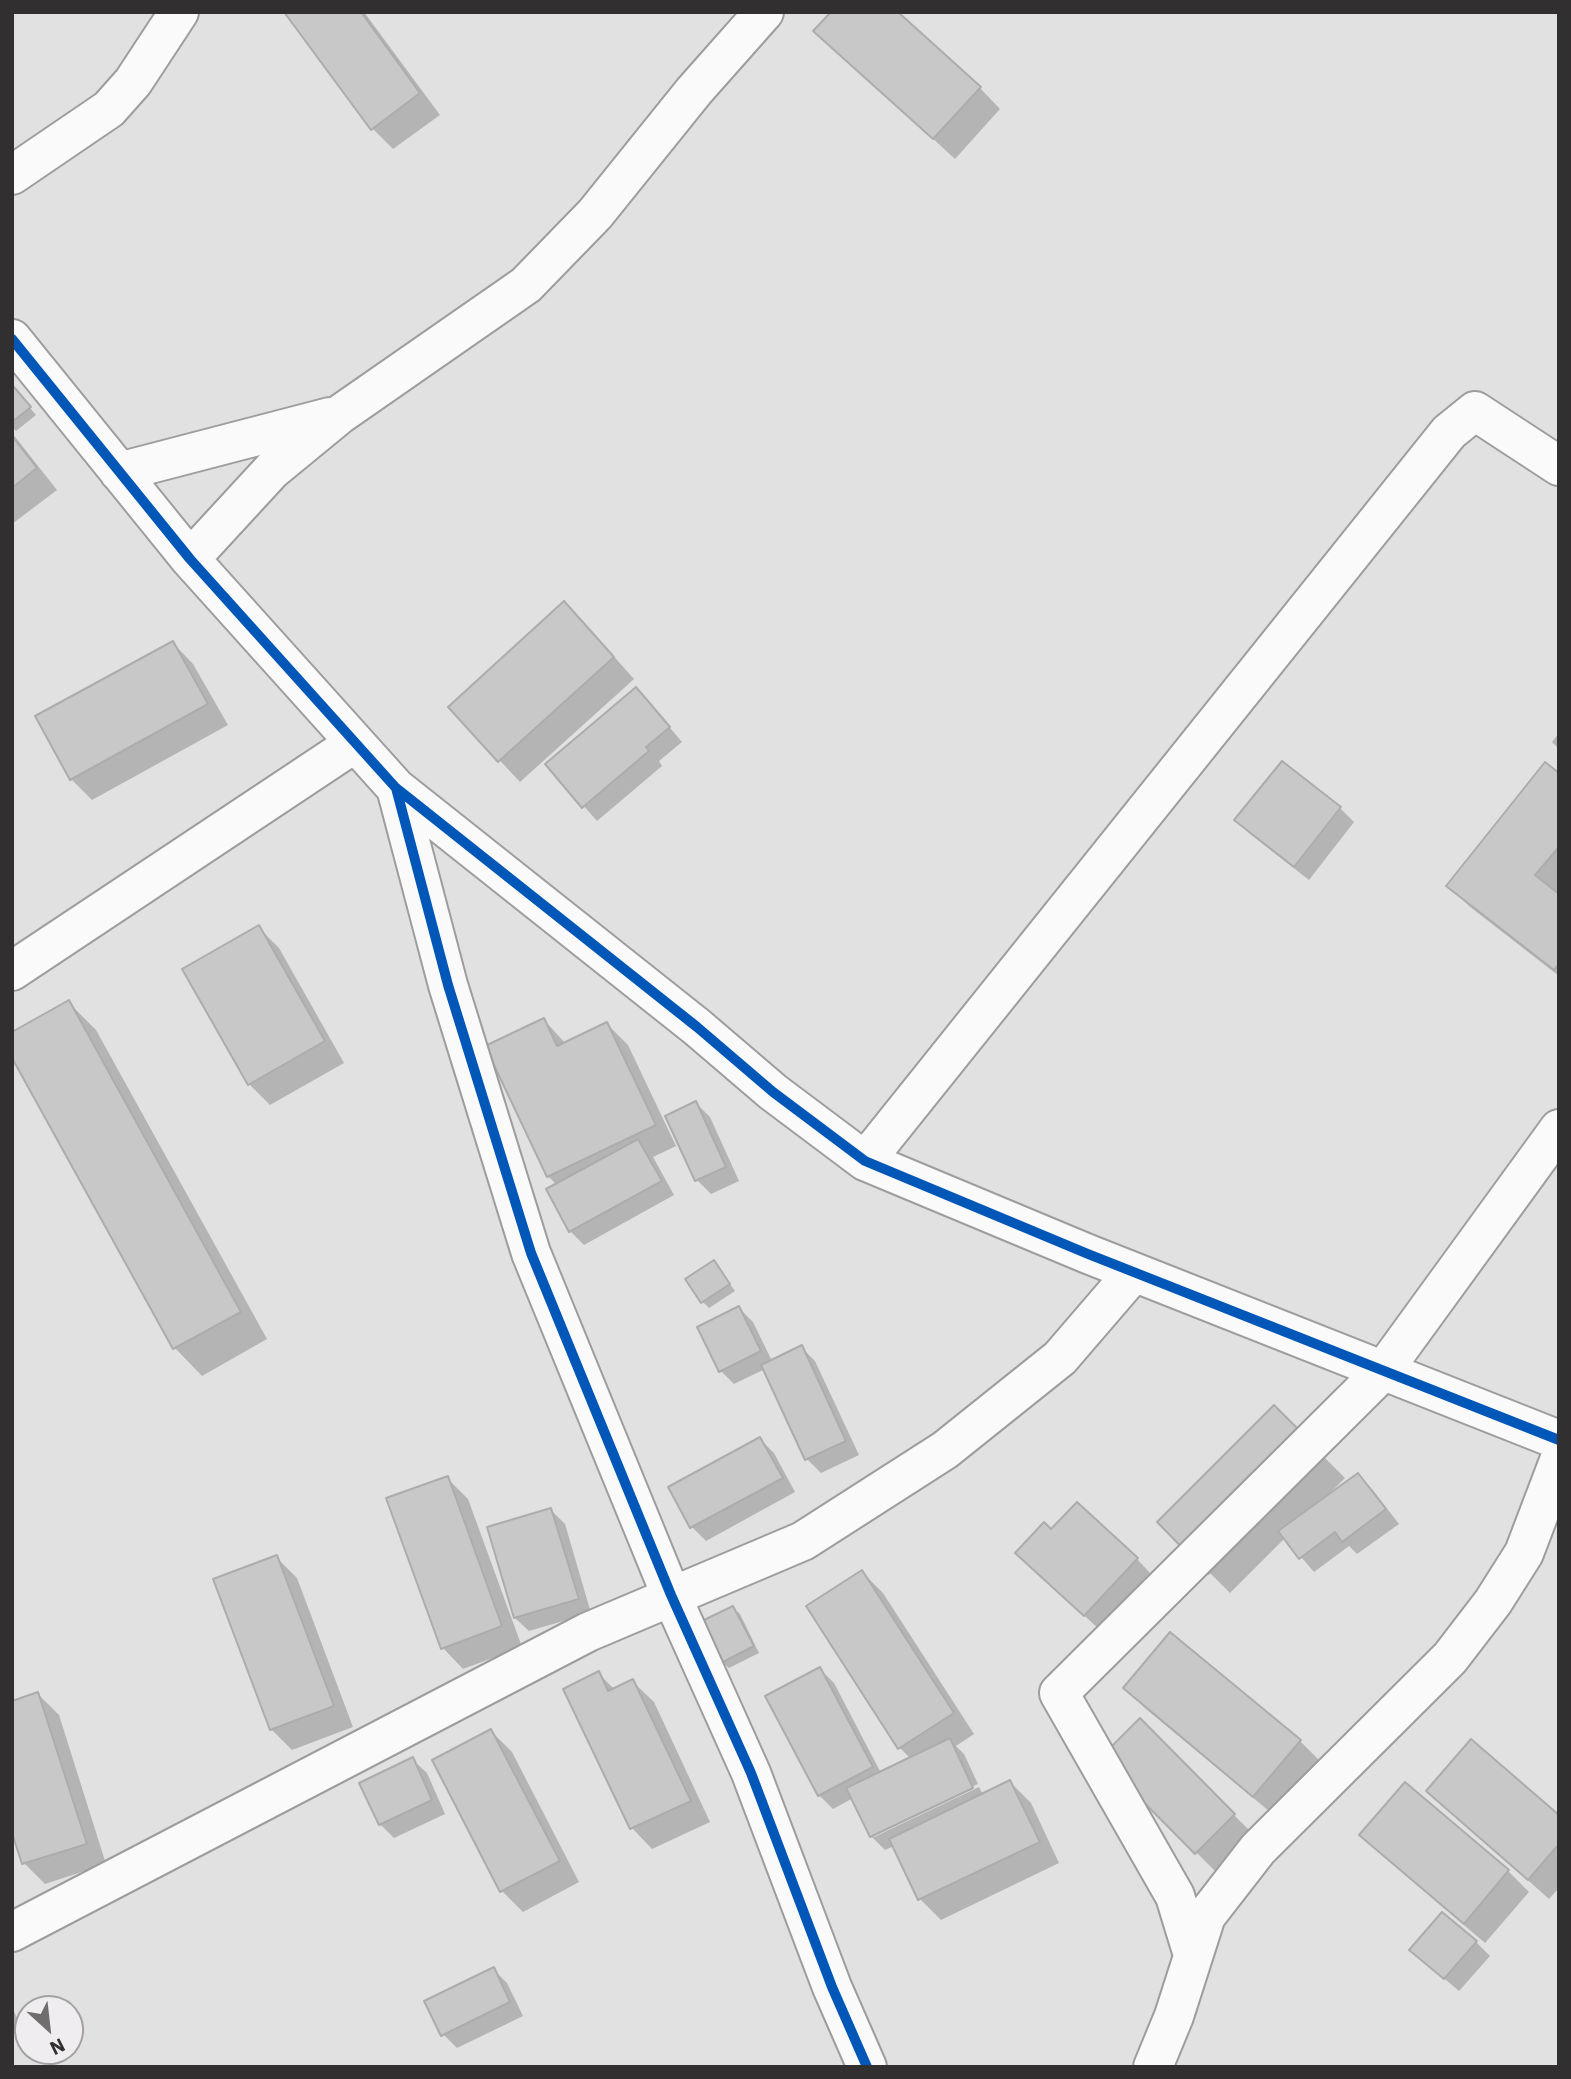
<!DOCTYPE html>
<style>
body{margin:0}
#map{position:relative;width:1571px;height:2079px;overflow:hidden;background:#e2e1e2;font-family:"IBM Plex Sans",sans-serif}
canvas{display:block}
.frame{position:absolute;inset:0;border:14px solid #312f30;pointer-events:none}
.north{position:absolute;left:14px;top:1995px;width:70px;height:70px;box-sizing:border-box;background:#f0edf0;border:2px solid #a4a1a3;border-radius:50%;rotate:153deg;font-size:19px;font-weight:700;line-height:28px;text-align:center;color:#312f30}
.north::after{content:'';display:block;margin:auto;width:24px;height:32px;background:#6f6d6e;clip-path:polygon(50% 0,100% 100%,50% 72%,0 100%)}
</style>
<div id="map">
<canvas width="1571" height="2079"></canvas>
<div class="frame"></div>
<div class="north">N</div>
</div>
<script>
const g = document.querySelector('canvas').getContext('2d');
g.lineJoin = 'round';
function fill(path, color) { g.fillStyle = color; g.fill(path, 'evenodd'); }
const toPath = rows => new Path2D(rows.map(r => 'M' + r).join(''));
function stroke(path, color, width, dash) { g.strokeStyle = color; g.lineWidth = width; g.lineCap = dash ? 'butt' : 'round'; g.setLineDash(dash || []); g.stroke(path); }
const shadow = toPath([
 [286,12,364,12,440,115,393,149,372,128],
 [816,31,980,88,1000,109,955,159],
 [12,391,20,396,36,415,16,431,12,427],
 [12,433,57,490,12,524],
 [585,624,634,679,520,782,450,707],
 [173,643,193,664,228,725,92,800,71,779],
 [649,703,682,742,659,761,662,766,597,821,547,764],
 [1559,733,1559,749,1552,742],
 [1559,776,1559,892,1557,895,1559,896,1559,976,1469,906,1449,886],
 [1340,808,1354,822,1309,880,1250,834,1236,820],
 [258,927,279,948,344,1063,270,1105,249,1084],
 [69,1003,96,1030,267,1339,202,1376,175,1348,12,1054],
 [544,1020,566,1044,607,1024,628,1045,676,1146,653,1157,674,1195,584,1245,570,1231,557,1185,548,1176],
 [696,1103,710,1117,739,1181,711,1194,697,1180,667,1117],
 [714,1262,735,1291,709,1308,702,1301],
 [739,1308,753,1322,772,1361,801,1347,815,1361,859,1455,821,1473,807,1459,765,1369,734,1384,720,1370],
 [1274,1407,1345,1478,1331,1492,1332,1494,1358,1475,1372,1489,1399,1524,1357,1554,1349,1546,1314,1572,1285,1538,1230,1593,1159,1522],
 [760,1439,774,1453,795,1492,706,1541,692,1527,670,1488],
 [447,1478,468,1499,522,1647,463,1669,443,1648],
 [551,1510,565,1524,591,1613,529,1631,515,1618],
 [1051,1532,1137,1559,1150,1573,1099,1629,1031,1567],
 [276,1557,297,1578,353,1727,292,1750,271,1729],
 [862,1572,883,1593,974,1734,956,1746,964,1754,978,1784,874,1833,874,1837,979,1787,983,1795,1010,1782,1031,1803,1059,1863,941,1920,920,1899,894,1846,885,1850,871,1836,853,1798,833,1809,819,1795,820,1669,834,1683,881,1773,911,1759,900,1748],
 [733,1608,740,1614,759,1653,729,1668,722,1662],
 [598,1673,615,1690,633,1682,654,1702,710,1822,652,1849,632,1828,565,1690],
 [1125,1688,1300,1741,1321,1762,1275,1816,1146,1709],
 [38,1694,59,1715,106,1864,45,1884,24,1863],
 [1140,1721,1255,1836,1217,1873,1102,1758],
 [491,1731,512,1752,579,1882,523,1912,502,1891],
 [413,1760,427,1773,445,1814,394,1838,380,1824],
 [1405,1785,1508,1871,1529,1892,1485,1943,1383,1856,1362,1835],
 [1428,1791,1559,1817,1559,1888,1549,1899],
 [1476,1942,1490,1956,1459,1991,1426,1963],
 [493,1969,507,1983,523,2016,457,2048,443,2034],
 [12,2008,21,2025,12,2029]
]);
const building = toPath([
 [284,12,361,12,420,93,371,130,284,12],
 [831,12,898,12,981,87,933,139,813,31,831,12],
 [14,387,31,407,12,422,12,388,14,387],
 [12,436,37,468,12,488,12,436],
 [564,601,614,657,498,762,448,707,564,601],
 [173,641,208,704,70,780,35,716,173,641],
 [636,687,670,727,646,747,649,751,582,808,545,764,636,687],
 [1282,761,1341,807,1294,867,1234,820,1282,761],
 [1545,762,1559,773,1559,847,1535,875,1559,894,1559,964,1554,970,1446,886,1545,762],
 [259,925,325,1041,248,1085,182,969,259,925],
 [69,1000,241,1312,173,1349,12,1058,12,1032,69,1000],
 [544,1018,557,1046,607,1022,656,1125,547,1177,485,1046,544,1018],
 [696,1101,726,1167,695,1181,665,1116,696,1101],
 [638,1139,662,1181,569,1232,546,1189,638,1139],
 [714,1260,730,1284,701,1303,685,1279,714,1260],
 [739,1306,761,1351,719,1372,697,1327,739,1306],
 [802,1345,846,1441,805,1460,761,1365,802,1345],
 [1274,1405,1325,1456,1208,1574,1157,1522,1274,1405],
 [760,1437,783,1478,690,1528,668,1487,760,1437],
 [1358,1473,1386,1509,1342,1542,1335,1532,1299,1559,1278,1531,1358,1473],
 [448,1476,502,1626,441,1649,386,1498,448,1476],
 [1077,1502,1138,1558,1084,1616,1015,1553,1044,1522,1051,1529,1077,1502],
 [551,1508,579,1599,514,1618,487,1527,551,1508],
 [277,1555,334,1706,270,1730,213,1579,277,1555],
 [862,1570,954,1713,898,1749,806,1606,862,1570],
 [733,1606,754,1646,721,1663,700,1622,733,1606],
 [1170,1632,1301,1740,1253,1797,1123,1688,1170,1632],
 [820,1667,873,1767,818,1796,765,1696,820,1667],
 [599,1671,608,1691,633,1679,691,1801,630,1829,563,1689,599,1671],
 [38,1692,87,1844,22,1864,12,1833,12,1701,38,1692],
 [1140,1718,1235,1814,1195,1854,1100,1758,1140,1718],
 [491,1729,560,1861,500,1892,432,1760,491,1729],
 [950,1738,973,1788,870,1837,846,1788,950,1738],
 [1471,1739,1559,1815,1559,1844,1528,1880,1426,1791,1471,1739],
 [413,1757,432,1800,379,1825,359,1783,413,1757],
 [1010,1780,1040,1842,918,1900,889,1839,1010,1780],
 [1405,1782,1509,1870,1464,1924,1359,1835,1405,1782],
 [1442,1912,1477,1941,1444,1979,1409,1950,1442,1912],
 [494,1967,510,2002,441,2036,424,2001,494,1967]
]);
const street = toPath([
 [12,175,109,109,133,82,179,12],
 [12,339,190,559,396,788,697,1027,773,1092,865,1161,1088,1254,1559,1440],
 [119,472,330,417],
 [190,559,272,470,339,415,526,285,595,214,694,91,764,12],
 [396,788,448,985,531,1253,671,1595,751,1773,832,1987,867,2067],
 [12,971,355,743],
 [865,1161,1449,432,1475,411,1559,466],
 [12,1932,588,1632,803,1541,945,1450,1060,1358,1134,1272],
 [1193,1955,1175,1896,1059,1693,1383,1371,1559,1129],
 [1153,2067,1174,2016,1206,1916,1258,1849,1450,1658,1493,1602,1524,1553,1559,1461]
]);
const cycleway = toPath([
 [12,339,190,559,396,788,697,1027,773,1092,865,1161,1088,1254,1559,1440],
 [396,788,448,985,531,1253,671,1595,751,1773,832,1987,867,2067]
]);
fill(shadow, '#0003');
fill(building, '#c8c8c9');
stroke(building, '#adacad', 2);
stroke(street, '#9e9d9e', 42);
stroke(street, '#fbfafb', 38);
stroke(cycleway, '#0057b8', 10);
</script>
